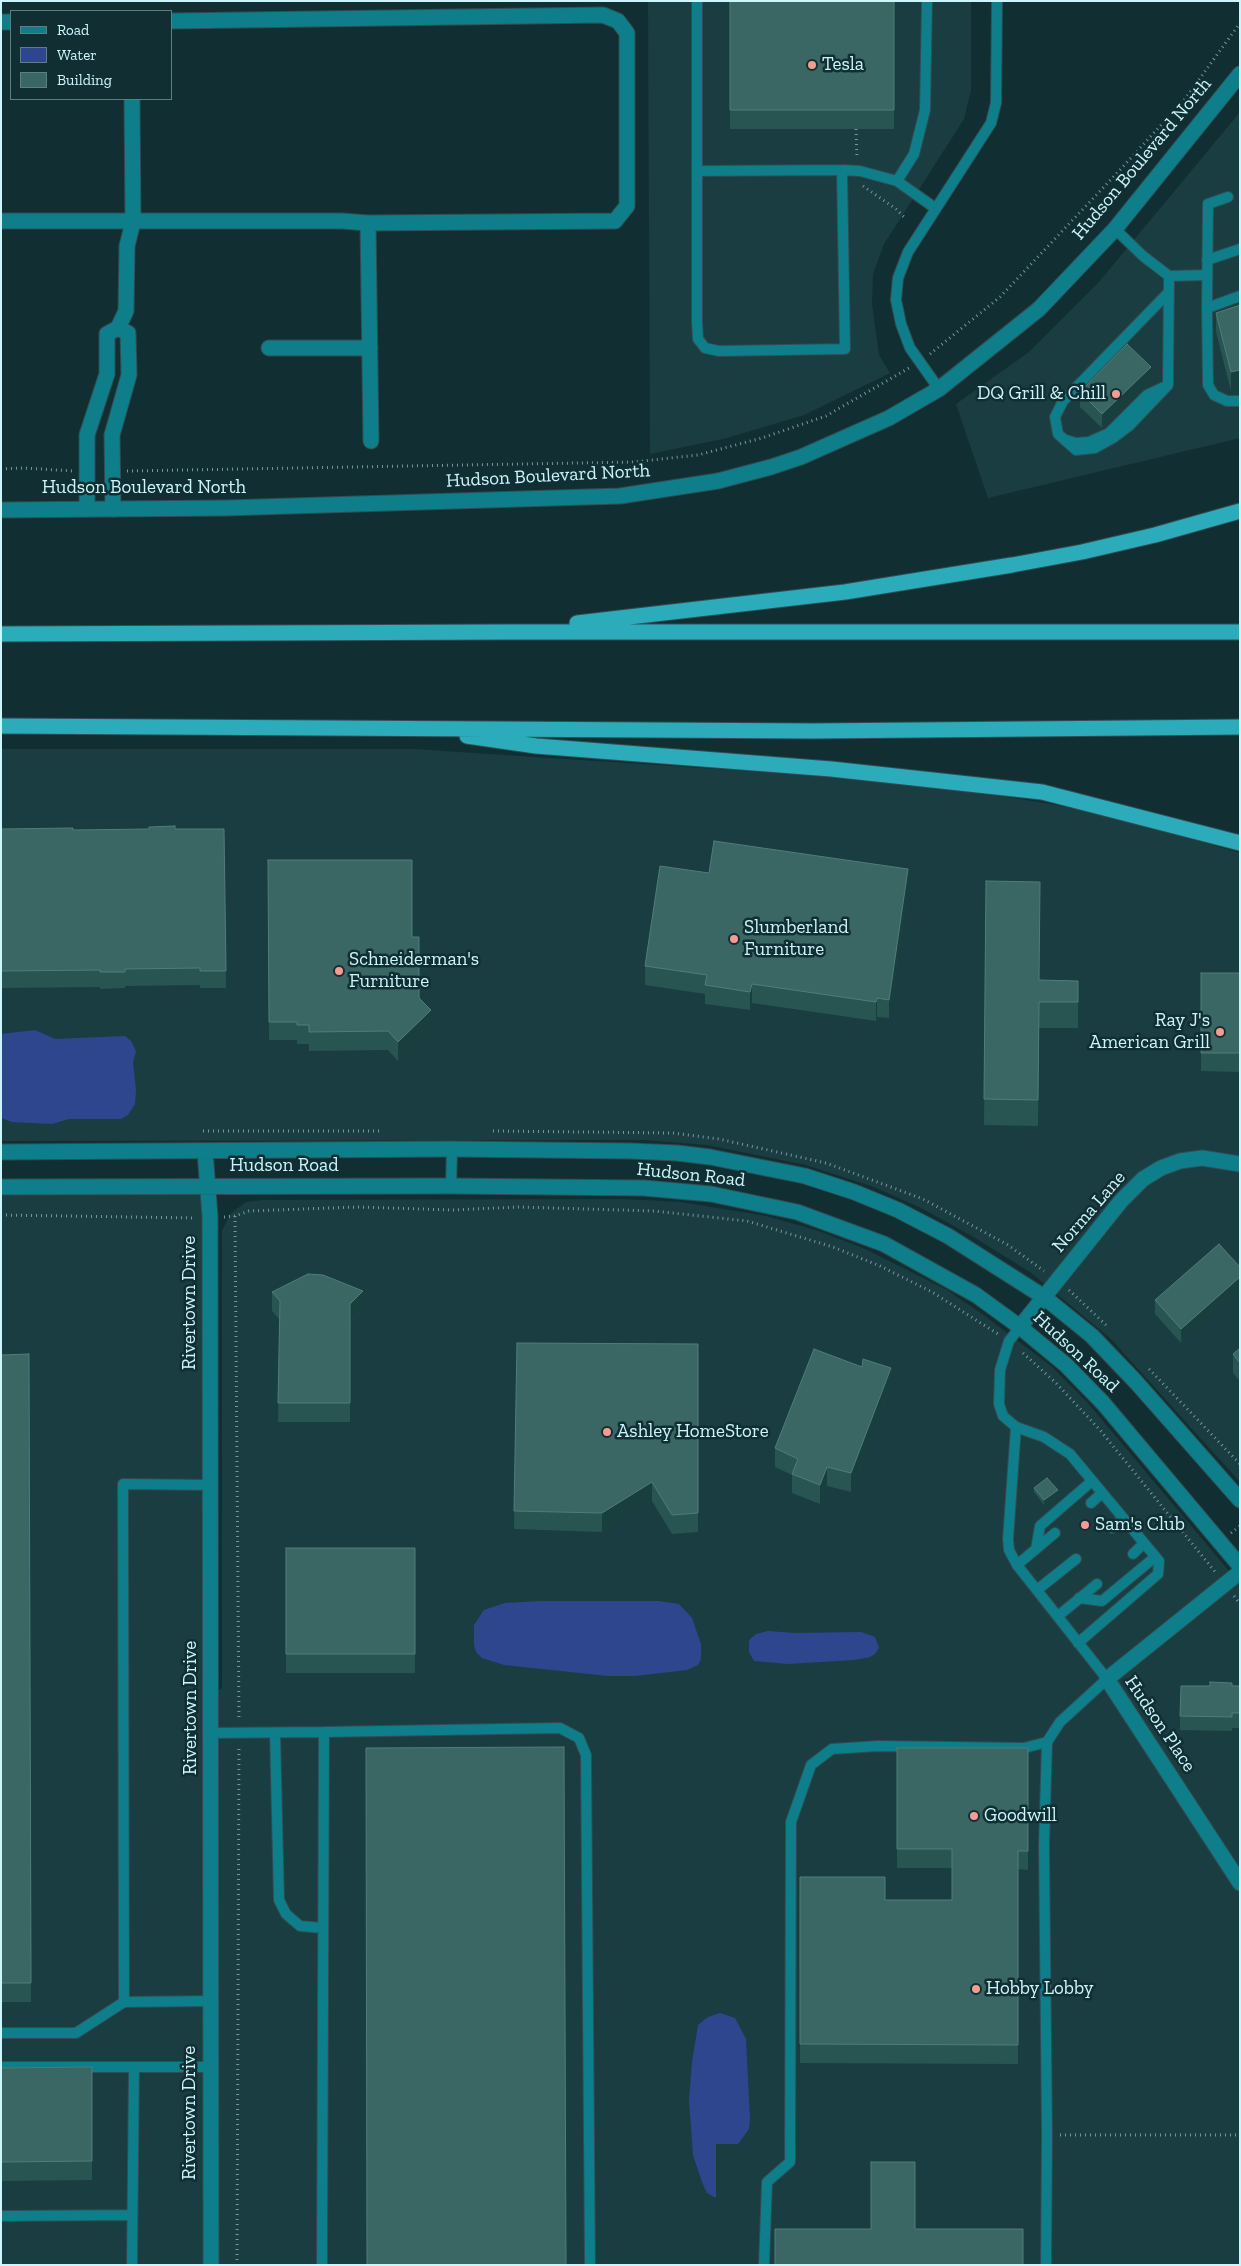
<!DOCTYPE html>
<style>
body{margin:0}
#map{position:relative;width:1241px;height:2266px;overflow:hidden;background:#112f33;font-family:"Zilla Slab",serif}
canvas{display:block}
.frame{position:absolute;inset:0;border:2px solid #cbf6fc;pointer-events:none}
.legend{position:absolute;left:10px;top:10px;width:162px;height:90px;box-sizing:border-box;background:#112f33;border:1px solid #5b7f83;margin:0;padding:6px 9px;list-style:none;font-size:15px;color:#cbf6fc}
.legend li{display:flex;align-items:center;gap:10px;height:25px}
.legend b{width:25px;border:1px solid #5b7f83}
</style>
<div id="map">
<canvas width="1241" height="2266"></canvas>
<div class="frame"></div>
<ul class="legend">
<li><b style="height:6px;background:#0d7e8a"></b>Road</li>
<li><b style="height:14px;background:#2e468e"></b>Water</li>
<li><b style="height:14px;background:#3a6663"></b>Building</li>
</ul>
</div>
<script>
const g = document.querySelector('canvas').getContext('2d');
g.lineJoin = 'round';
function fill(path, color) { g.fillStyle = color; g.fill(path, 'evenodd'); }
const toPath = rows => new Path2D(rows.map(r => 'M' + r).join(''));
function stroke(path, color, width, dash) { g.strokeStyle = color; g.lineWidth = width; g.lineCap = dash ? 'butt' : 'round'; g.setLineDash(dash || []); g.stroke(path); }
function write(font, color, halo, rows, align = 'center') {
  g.font = font + ' "Zilla Slab",serif'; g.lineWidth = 5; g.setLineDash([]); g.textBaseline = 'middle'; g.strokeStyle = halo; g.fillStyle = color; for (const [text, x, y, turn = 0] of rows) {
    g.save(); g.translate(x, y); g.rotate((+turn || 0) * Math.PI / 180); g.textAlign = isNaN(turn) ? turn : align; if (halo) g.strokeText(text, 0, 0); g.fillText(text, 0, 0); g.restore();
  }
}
const built = toPath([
 [648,1,971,1,971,90,964,119,884,244,873,274,872,304,879,355,890,373,804,415,727,438,650,454],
 [1240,112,1240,438,988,498,956,404,1029,352,1099,282],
 [1,749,413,749,838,777,941,786,1062,806,1122,819,1240,853,1240,1482,1110,1338,1030,1272,972,1236,921,1208,874,1187,806,1165,707,1145,645,1140,1,1141],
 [208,1186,211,1690,222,1689,222,1231,230,1214,246,1202,263,1200,623,1199,681,1202,766,1216,819,1231,865,1249,947,1290,982,1314,1051,1366,1087,1402,1240,1584,1240,2265,1,2265,1,1187]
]);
const water = toPath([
 [35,1030,55,1039,125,1036,131,1041,136,1051,133,1062,136,1090,135,1104,128,1115,121,1119,69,1119,52,1124,12,1122,1,1118,1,1034],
 [540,1601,658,1601,679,1604,692,1618,701,1644,701,1659,698,1665,687,1670,635,1676,608,1676,504,1665,482,1658,476,1652,474,1645,474,1625,484,1610,505,1603],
 [768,1631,795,1633,861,1632,875,1637,879,1648,875,1654,870,1657,854,1660,788,1664,754,1661,749,1652,749,1640,756,1634],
 [720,2013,735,2018,746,2039,750,2119,749,2129,738,2144,716,2144,716,2197,714,2197,707,2193,702,2182,693,2155,689,2100,692,2062,698,2025,708,2017]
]);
const path = toPath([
 [856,129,857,158],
 [863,186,896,209,906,219],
 [930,354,1000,297,1118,172,1185,99,1240,23],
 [1,469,24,468,73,471],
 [127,471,634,462,698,455,762,438,826,416,909,368],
 [203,1131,381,1131],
 [493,1131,673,1133,719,1139,826,1163,923,1199,1008,1245,1044,1271],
 [1,1215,196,1218],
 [235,1216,239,1719],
 [224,1217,235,1216,249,1211,358,1207,452,1210,519,1207,654,1211,747,1221,833,1247,880,1266,932,1292,998,1334],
 [1069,1290,1106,1325],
 [1023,1353,1056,1383,1100,1430,1216,1573],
 [1149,1369,1240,1464],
 [1231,1533,1240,1526],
 [1234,1596,1240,1604],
 [1060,2135,1240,2135],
 [237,2265,239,1745]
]);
const lane = toPath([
 [697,1,697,322,698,339,705,348,719,351,845,349,842,170,860,171,897,181,935,208],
 [697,171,842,170],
 [897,181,914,154,925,110,927,1],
 [1228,197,1208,204,1207,308,1240,296],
 [1115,229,1143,256,1169,276,1207,275],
 [1207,260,1240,249],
 [1168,293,1063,401,1055,417,1058,434,1076,450,1095,448,1113,438,1129,426,1168,385,1169,276],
 [1207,308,1208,385,1214,395,1227,401,1240,401],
 [939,389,910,348,901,324,896,300,898,278,908,252,991,123,996,103,997,1],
 [1066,440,1076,443,1089,442,1109,433,1147,395,1164,387],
 [451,1186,452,1149],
 [1020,1327,1009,1341,1000,1370,999,1404,1003,1416,1016,1427,1008,1539,1009,1550,1017,1565,1107,1679,1060,1722,1047,1742,1044,1845,1047,2135,1046,2265],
 [1016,1427,1044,1437,1070,1454,1159,1561,1158,1574,1078,1643],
 [209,1485,123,1484,124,2002,211,2001],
 [1091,1503,1102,1493],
 [1112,1528,1123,1518],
 [1036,1549,1040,1526,1092,1481],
 [1133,1554,1144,1543],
 [1017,1565,1055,1533],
 [1037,1590,1076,1559],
 [1079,1598,1102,1601,1155,1557],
 [1058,1616,1097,1584],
 [324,1732,560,1728,579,1738,586,1755,590,2265],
 [211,1733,324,1732,322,2265],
 [275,1733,279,1900,286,1914,300,1926,323,1928],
 [1,2033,76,2033,124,2002],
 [1,2067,210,2067],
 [1,2216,132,2215],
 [132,2265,134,2067],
 [764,2265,767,2182,790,2162,791,1822,811,1765,832,1749,878,1746,1024,1748,1047,1742]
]);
const street = toPath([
 [1,22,11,22],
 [1,221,342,221,368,223,615,221,627,206,627,33,618,21,603,15,171,21],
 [368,223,371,441],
 [269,348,370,348],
 [87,509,87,435,107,374,107,334,118,328,126,311,127,246,133,222,132,99],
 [113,509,112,435,129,375,128,333,118,328],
 [1020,1327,1121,1201,1143,1179,1161,1168,1180,1161,1202,1158,1240,1164],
 [1240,1572,1107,1679,1240,1883]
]);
const secondary = toPath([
 [1,510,226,508,620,496,718,481,771,467,801,457,889,418,939,389,1039,309,1115,229,1240,74],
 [205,1151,210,1217,211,2265],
 [1,1152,452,1149,630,1151,677,1153,710,1157,805,1176,854,1192,898,1210,948,1236,1044,1297,1092,1336,1136,1382,1240,1500],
 [1,1187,451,1186,644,1188,711,1194,797,1212,884,1244,976,1295,1020,1327,1066,1365,1103,1403,1240,1566]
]);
const highway = toPath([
 [577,623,845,592,1012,565,1082,552,1155,535,1240,511],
 [1,634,507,632,1240,632],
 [1,726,813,731,1240,727],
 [467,736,536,746,831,769,1042,792,1240,843]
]);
const wall = toPath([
 [730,1,894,1,894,129,730,129],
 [1240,305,1231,391,1216,332,1216,313],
 [1151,381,1102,428,1080,407,1080,392],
 [1,829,73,830,224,829,226,988,200,988,200,985,125,986,125,988,100,989,100,987,1,988],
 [268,860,412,937,419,998,431,1029,398,1061,388,1050,309,1051,309,1044,297,1044,297,1040,269,1040],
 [709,873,908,888,889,1018,877,1017,876,1021,752,1003,750,1010,705,1004,705,994,645,985,645,966],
 [986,881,1039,980,1078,981,1078,1028,1039,1028,1038,1126,984,1125],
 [1201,973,1240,973,1240,1072,1201,1071],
 [1240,1267,1240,1292,1181,1343,1155,1314,1155,1300],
 [272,1292,363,1310,350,1323,350,1422,278,1422,280,1320,272,1311],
 [517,1343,698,1344,698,1532,672,1534,652,1501,602,1532,514,1529],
 [1240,1348,1240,1381,1233,1373,1233,1354],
 [29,1354,31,2002,1,2002,1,1355],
 [891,1386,851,1492,827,1486,820,1504,792,1493,792,1475,775,1467,775,1448],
 [1034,1488,1058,1495,1044,1505,1034,1492],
 [286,1548,415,1548,415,1673,286,1673],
 [1210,1682,1240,1686,1240,1728,1232,1728,1232,1731,1180,1730,1180,1716,1210,1686],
 [897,1748,1028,1748,1028,1870,1018,1869,1018,2064,800,2063,800,1877,885,1900,952,1900,952,1868,897,1868],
 [92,2067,92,2180,1,2181,1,2068]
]);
const shadedWall = toPath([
 [1151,367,1151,381,1102,428,1102,414],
 [1240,370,1240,388,1231,391,1231,372],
 [908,869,908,888,889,1018,889,1000],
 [752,984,752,1003,750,1010,750,992],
 [877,998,877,1017,876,1021,876,1002],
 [431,1010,431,1029,398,1061,398,1042],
 [1240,1277,1240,1292,1181,1343,1181,1329],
 [363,1291,363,1310,350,1323,350,1304],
 [891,1368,891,1386,851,1492,851,1473],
 [827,1467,827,1486,820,1504,820,1485],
 [652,1482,652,1501,602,1532,602,1513],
 [1058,1490,1058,1495,1044,1505,1044,1500]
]);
const building = toPath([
 [730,1,894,1,894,110,730,110,730,1],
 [1240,305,1240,370,1231,372,1216,313,1240,305],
 [1127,344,1151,367,1102,414,1080,392,1127,344],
 [175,826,175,829,224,829,226,971,200,971,200,968,125,969,125,972,100,972,100,970,1,971,1,829,73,828,73,830,149,829,149,827,175,826],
 [714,841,908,869,889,1000,877,998,876,1002,752,984,750,992,705,985,707,975,645,966,660,866,709,873,714,841],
 [268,860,412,860,412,937,419,937,419,998,431,1010,398,1042,388,1031,309,1032,309,1025,297,1025,297,1022,269,1022,268,860],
 [986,881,1040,882,1039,980,1078,981,1078,1002,1039,1002,1038,1100,984,1099,986,881],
 [1201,973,1240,973,1240,1053,1201,1053,1201,973],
 [1219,1244,1240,1267,1240,1277,1181,1329,1155,1300,1219,1244],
 [308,1274,323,1275,363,1291,350,1304,350,1403,278,1403,280,1301,272,1292,308,1274],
 [517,1343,698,1344,698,1513,672,1515,652,1482,602,1513,514,1511,517,1343],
 [1240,1348,1240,1363,1233,1354,1240,1348],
 [814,1349,862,1367,863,1359,891,1368,851,1473,827,1467,820,1485,792,1474,798,1459,775,1448,814,1349],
 [29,1354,31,1983,1,1983,1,1355,29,1354],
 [1047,1478,1058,1490,1044,1500,1034,1488,1047,1478],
 [286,1548,415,1548,415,1654,286,1654,286,1548],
 [1210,1682,1232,1683,1232,1686,1240,1686,1240,1713,1232,1713,1232,1717,1180,1716,1181,1686,1210,1686,1210,1682],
 [564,1747,566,2265,367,2265,366,1748,564,1747],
 [897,1748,1028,1748,1028,1851,1018,1851,1018,2045,800,2044,800,1877,885,1877,885,1900,952,1900,952,1849,897,1849,897,1748],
 [92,2067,92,2161,1,2162,1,2068,92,2067],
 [871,2162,915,2162,915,2229,1023,2229,1023,2265,775,2265,775,2229,871,2229,871,2162]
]);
const markers = [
 [812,65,5,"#f59c92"],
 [1116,394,5,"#f59c92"],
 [734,939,5,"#f59c92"],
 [339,971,5,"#f59c92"],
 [1220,1032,5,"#f59c92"],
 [607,1432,5,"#f59c92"],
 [1085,1525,5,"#f59c92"],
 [974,1816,5,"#f59c92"],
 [976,1989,5,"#f59c92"]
];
const poiNames = [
 ["Tesla",822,65],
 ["DQ Grill & Chill",1106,394,"right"],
 ["Slumberland",744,928],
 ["Furniture",744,950],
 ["Schneiderman's",349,960],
 ["Furniture",349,982],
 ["Ray J's",1210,1021,"right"],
 ["American Grill",1210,1043,"right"],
 ["Ashley HomeStore",617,1432],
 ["Sam's Club",1095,1525],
 ["Goodwill",984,1816],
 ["Hobby Lobby",986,1989]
];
const streetNames = [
 ["Hudson Boulevard North",1142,159,-50],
 ["Hudson Boulevard North",548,476,-3],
 ["Hudson Boulevard North",144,488],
 ["Hudson Road",284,1166],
 ["Hudson Road",691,1175,6],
 ["Norma Lane",1089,1212,-49],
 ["Rivertown Drive",190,1303,-90],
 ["Hudson Road",1076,1352,43],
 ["Rivertown Drive",191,1708,-90],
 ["Hudson Place",1160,1724,56],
 ["Rivertown Drive",190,2113,-90]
];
fill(built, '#1a3d42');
fill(water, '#2e468e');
stroke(lane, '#314d51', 12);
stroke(street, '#314d51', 17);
stroke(secondary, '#314d51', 17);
stroke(highway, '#314d51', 17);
stroke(path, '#74989e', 3, [1, 4]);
stroke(lane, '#0d7e8a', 10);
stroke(street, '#0d7e8a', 15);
stroke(secondary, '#0d7e8a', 15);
stroke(highway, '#2cabbb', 15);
fill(wall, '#285451');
fill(shadedWall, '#183e3d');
fill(building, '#3a6663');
stroke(building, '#507c7b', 1);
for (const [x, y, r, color] of markers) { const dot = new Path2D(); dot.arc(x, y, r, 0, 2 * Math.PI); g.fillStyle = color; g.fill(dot); stroke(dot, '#112f33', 2); }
write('19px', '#cbf6fc', '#112f33', poiNames, 'left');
write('19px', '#cbf6fc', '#112f33', streetNames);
</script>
